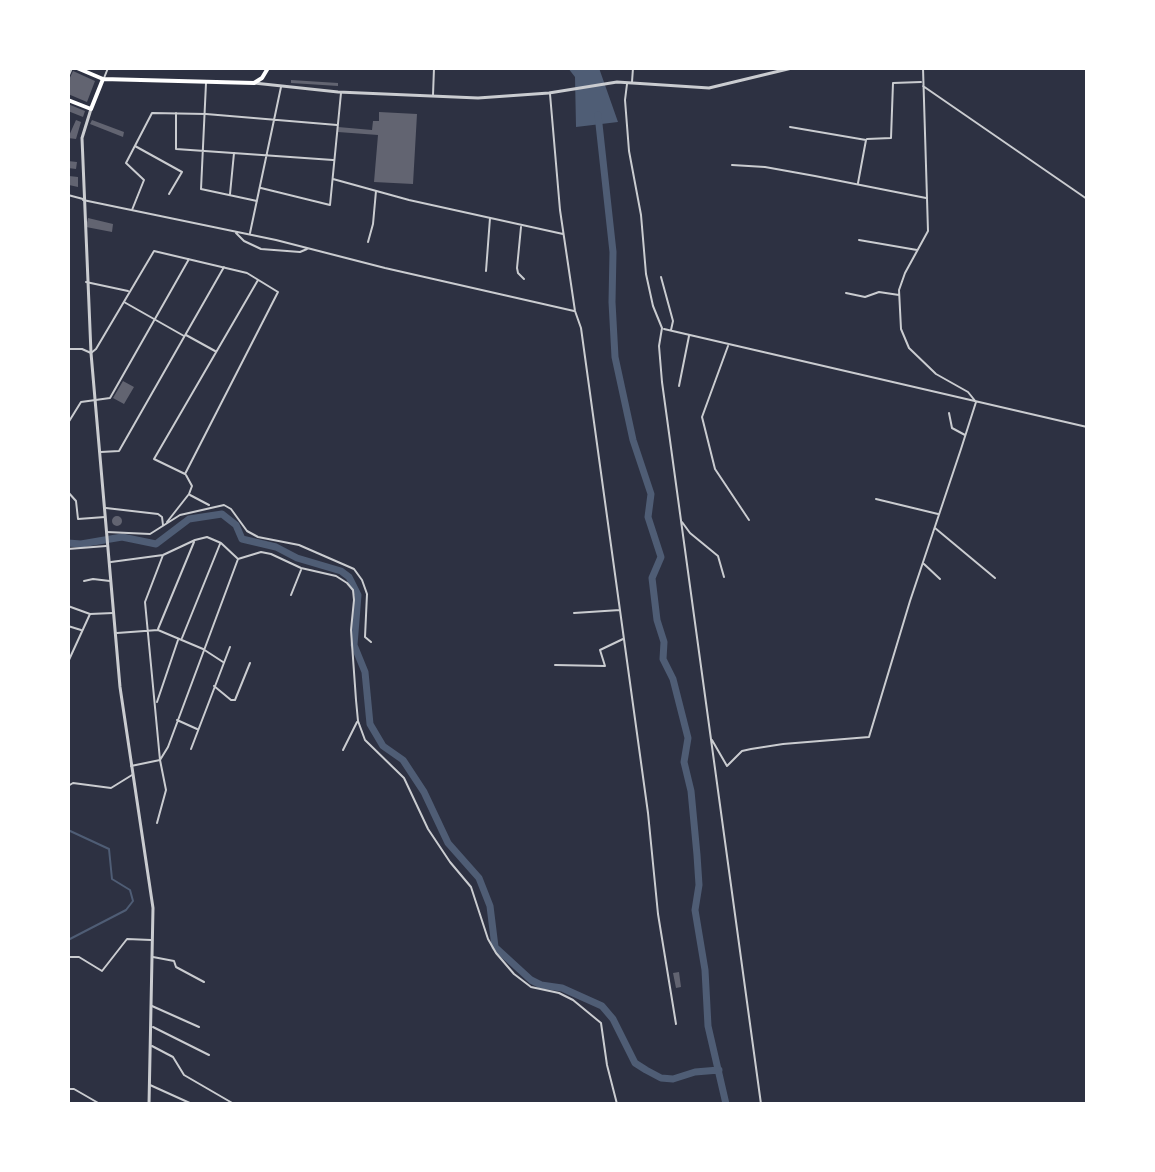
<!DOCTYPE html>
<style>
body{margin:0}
#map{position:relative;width:1155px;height:1172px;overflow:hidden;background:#2d3142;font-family:"Fira Sans",sans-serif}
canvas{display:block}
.frame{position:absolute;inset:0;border:70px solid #fff;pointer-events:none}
</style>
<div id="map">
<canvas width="1155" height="1172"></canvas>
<div class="frame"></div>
</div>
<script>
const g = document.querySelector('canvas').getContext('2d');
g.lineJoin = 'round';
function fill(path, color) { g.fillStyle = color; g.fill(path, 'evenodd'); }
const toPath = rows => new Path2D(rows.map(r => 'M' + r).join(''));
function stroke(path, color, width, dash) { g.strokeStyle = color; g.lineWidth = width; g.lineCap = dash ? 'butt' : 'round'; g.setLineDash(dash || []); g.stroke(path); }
const water = toPath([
 [568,68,599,68,618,122,576,127,575,77]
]);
const stream = toPath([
 [68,830,109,849,112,879,130,890,133,901,126,910,68,940]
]);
const river = toPath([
 [598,115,613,252,612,302,615,357,633,440,651,494,648,517,661,557,652,578,657,620,664,642,663,659,673,679,688,738,684,762,691,791,697,855,699,885,695,910,705,970,708,1026,726,1104],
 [68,543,81,544,122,537,156,544,189,519,222,514,236,525,242,539,276,547,297,558,341,571,349,577,358,595,354,645,365,672,370,724,383,746,403,760,424,792,448,843,479,878,490,906,495,947,531,980,541,985,562,988,602,1006,613,1019,635,1063,646,1070,661,1078,673,1079,695,1072,719,1070]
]);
const building = toPath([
 [73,71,95,81,87,102,68,94,68,82],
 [291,80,338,83,338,86,291,83],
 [68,104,85,111,83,117,68,111],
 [379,112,417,114,413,184,374,182,378,135,338,132,338,127,372,130,373,121,379,121],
 [76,120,81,122,76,139,68,138],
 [92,120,124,132,123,137,90,124],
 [68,161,77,162,76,169,68,168],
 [69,176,78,177,78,187,69,185],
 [88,218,113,224,112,232,86,227],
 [123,381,134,387,124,404,113,398],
 '112 521a5 5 0 1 1 10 0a5 5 0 1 1-10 0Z',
 [679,972,681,987,676,988,673,973]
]);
const minor = toPath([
 [68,77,72,68],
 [104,78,108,68],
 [632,82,633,68],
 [206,83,201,189,257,201],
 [627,84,625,100,629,151,641,215,646,274,653,306,662,328,659,346,662,382,761,1104],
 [923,86,1087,199],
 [550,94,560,210,575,311,581,328,648,813,658,914,676,1024],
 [433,95,434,68],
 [176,113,176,149,333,160],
 [790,127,866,140,858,183],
 [867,139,891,138,893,83,921,82],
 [135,146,182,172,169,194],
 [732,165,765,167,815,176,926,198],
 [333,179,409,200,563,234],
 [261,188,330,205,341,93],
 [230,194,234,153],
 [68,195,83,199],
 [83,200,276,240,385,268,574,311],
 [132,210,144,180,126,163,152,113,206,114,337,125],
 [521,227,517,268,518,273,524,279],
 [236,233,244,241,261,249,300,252,307,249],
 [250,233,281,87],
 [859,240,917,250],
 [368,242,373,224,376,191],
 [486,271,490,218],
 [661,277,673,321,671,330],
 [86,282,128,291],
 [846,293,865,297,879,292,899,295],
 [124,302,184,336],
 [664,329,1087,427],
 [186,335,215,351],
 [728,346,702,417,715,469,749,520],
 [68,349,82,349,91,353,96,349,154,251,247,273,278,292,185,474,154,459,258,280],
 [679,386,689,336],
 [949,413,952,428,965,435],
 [68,423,81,402,110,398,189,259],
 [101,452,119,451,224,267],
 [68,492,76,501,78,519,105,517],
 [190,495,209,505],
 [876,499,938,514],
 [106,508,158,514,162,517,163,525],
 [167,522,189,494,192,486,186,475],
 [682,522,690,533,718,556,724,577],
 [935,528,995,578],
 [107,532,150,534,180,515,224,505,231,509,247,531,258,537,299,545,354,569,362,580,367,594,365,637,371,642],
 [68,549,106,546],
 [238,559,261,552,271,554,301,568,336,576,347,583,353,590,354,600,351,630,356,700,358,721,365,740,404,778,428,829,450,862,471,887,488,939,496,953,514,974,531,987,559,993,573,1000,601,1023,607,1065,617,1104],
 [111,562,163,555,195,540,207,537,221,543,237,558],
 [924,564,940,579],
 [84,581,93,579,110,581],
 [291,595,301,570],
 [68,606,90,614,113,613],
 [574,613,620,610],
 [68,626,81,630],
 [158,629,194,542],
 [117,633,158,630,203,649,223,662],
 [182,638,220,544],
 [68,662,90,614],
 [555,665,605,666,600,650,623,639],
 [214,686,231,700,235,700,250,663],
 [157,702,178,640],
 [177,720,197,729],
 [712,740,727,766,742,751,751,749,783,744,869,737,910,601,961,449,976,402,968,392,936,374,909,348,901,329,899,290,905,273,928,231,923,68],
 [191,749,230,647],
 [343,750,357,722],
 [131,766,160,760,145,602,163,555],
 [68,786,73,783,111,788,132,775],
 [157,823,166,790,160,760,168,747,238,559],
 [68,957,79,957,102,971,127,939,151,940],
 [153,957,174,961,176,967,204,982],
 [152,1006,199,1027],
 [153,1027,209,1055],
 [152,1046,173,1057,184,1075,234,1104],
 [150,1085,192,1104],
 [68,1089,74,1089,100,1104]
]);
const tertiary = toPath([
 [254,83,338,92,478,98,549,93,617,82,709,88,792,68],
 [91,109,82,138,91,353,120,687,153,908,149,1104]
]);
const primary = toPath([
 [77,68,103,79,254,83,262,78,268,68],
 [68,100,91,109,103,79]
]);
fill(water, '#4f5d75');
stroke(stream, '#4f5d75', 2);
stroke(river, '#4f5d75', 7);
fill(building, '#626471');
stroke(minor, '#caccd0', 2);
stroke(tertiary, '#caccd0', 3);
stroke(primary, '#fff', 4);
</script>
